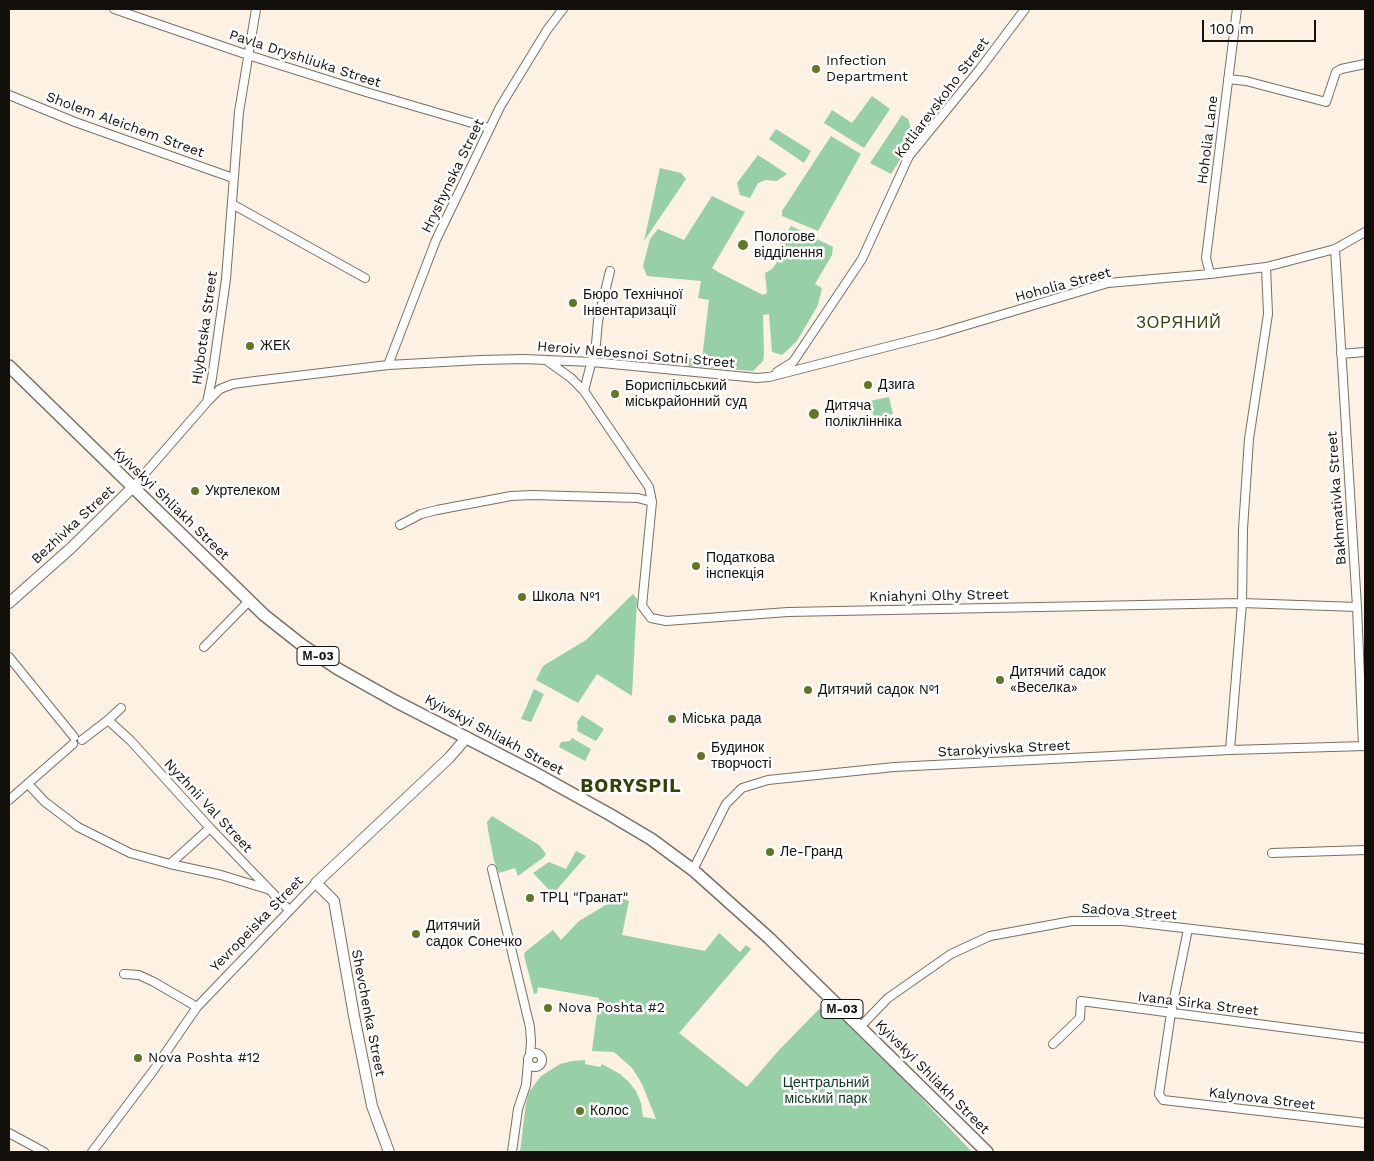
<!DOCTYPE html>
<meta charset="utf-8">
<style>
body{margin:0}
#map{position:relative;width:1374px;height:1161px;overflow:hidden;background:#fdf1e3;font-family:"Work Sans",sans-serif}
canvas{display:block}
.frame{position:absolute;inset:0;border:10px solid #13100b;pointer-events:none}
.scale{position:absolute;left:1202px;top:20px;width:114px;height:22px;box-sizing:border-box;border:2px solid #13100b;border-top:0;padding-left:6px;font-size:15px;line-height:18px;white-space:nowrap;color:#13100b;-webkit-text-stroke:4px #fff;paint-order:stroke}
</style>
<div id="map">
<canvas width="1374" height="1161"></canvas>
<div class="frame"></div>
<div class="scale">100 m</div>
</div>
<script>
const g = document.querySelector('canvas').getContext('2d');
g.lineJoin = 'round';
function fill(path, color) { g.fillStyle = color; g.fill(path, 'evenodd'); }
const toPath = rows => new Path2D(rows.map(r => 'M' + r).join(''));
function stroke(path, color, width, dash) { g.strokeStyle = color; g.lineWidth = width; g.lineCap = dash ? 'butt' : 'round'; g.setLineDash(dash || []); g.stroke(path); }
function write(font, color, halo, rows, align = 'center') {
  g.font = font + ' "Work Sans",sans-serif'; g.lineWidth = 5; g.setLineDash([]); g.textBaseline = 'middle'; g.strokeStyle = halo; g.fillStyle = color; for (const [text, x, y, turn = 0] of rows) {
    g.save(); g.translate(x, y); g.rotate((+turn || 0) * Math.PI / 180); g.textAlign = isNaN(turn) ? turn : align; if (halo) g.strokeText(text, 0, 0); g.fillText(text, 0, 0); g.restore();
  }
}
const green = toPath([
 [872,96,890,109,864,148,824,123,832,110,852,123],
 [902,115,908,119,914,138,891,174,870,163],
 [776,129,811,151,804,163,769,139],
 [831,136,861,154,818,231,782,216,782,211],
 [758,155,787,174,777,181,766,180,758,183,750,198,740,195,737,183],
 [660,168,681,173,686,179,644,241],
 [712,196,745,212,712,268,718,272,763,295,767,293,765,273,772,269,777,262,775,253,791,226,833,247,832,255,815,284,822,288,818,305,797,341,782,355,772,352,769,314,763,315,764,355,763,361,753,371,686,366,686,358,702,359,709,300,698,298,701,281,647,276,643,266,650,239,658,229,684,240],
 [889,397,893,414,874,418,870,401],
 [633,594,637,599,632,696,597,674,578,703,536,680,543,666,586,640],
 [534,689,544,694,531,722,521,719],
 [582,715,604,729,596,741,577,731,578,726,577,722],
 [572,738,591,749,585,761,559,747,561,742,570,741],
 [492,816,539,845,546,854,544,857,518,876,515,868,499,873,494,861,488,830,487,822],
 [576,851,586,856,553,894,533,873,549,862,566,869],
 [613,895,629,901,622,935,705,951,719,933,740,952,746,945,751,949,679,1033,747,1087,779,1050,825,1003,908,1084,972,1152,520,1152,526,1103,529,1092,541,1076,560,1064,572,1061,585,1060,585,1064,600,1067,602,1064,620,1074,629,1082,636,1091,641,1103,643,1117,656,1119,642,1084,632,1068,614,1052,592,1051,599,998,538,987,537,993,534,994,524,955,525,952,553,930,561,940,579,921,609,903]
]);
const minor = toPath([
 [114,9,248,55,366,92,489,128],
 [1228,79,1246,81,1326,102,1336,72,1341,69,1365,64],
 [9,95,75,122,233,178],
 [232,204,365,278],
 [1335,249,1357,607,1363,746],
 [1210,274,1206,258,1237,9],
 [1341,354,1365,352],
 [546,360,571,378,584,391,649,487,652,502,642,606,651,618,666,621,788,612,1242,603,1357,607],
 [388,365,436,240,500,107,547,30,563,9],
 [777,372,793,362,862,259,909,156,980,69,1025,9],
 [584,391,596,344,598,321,610,271],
 [207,402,220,389,233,384,255,381,388,365,480,360,524,359,592,362,757,378,769,377,937,334,1108,283,1210,274,1266,267,1335,249,1365,232],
 [133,487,207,402,212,378,226,279,239,112,256,9],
 [400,525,421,514,437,510,511,496,532,495,638,498,652,502],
 [204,647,249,601],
 [9,657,74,737],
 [108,720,131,741,210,828,289,910],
 [82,740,108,720,121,708],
 [1230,750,1242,603,1243,529,1249,439,1268,314,1266,267],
 [28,784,45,802,78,827,130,853,170,864,210,828],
 [9,800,73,744],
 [1272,853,1365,850],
 [170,864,221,875,267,889],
 [492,869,530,1027,531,1042,530,1055],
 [693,870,726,804,742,788,768,780,894,767,1230,750,1365,746],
 [1188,929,1171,1013,1159,1094,1163,1100,1365,1123],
 [124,974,139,975,154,982,197,1007],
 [861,1026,888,998,951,954,990,936,1072,921,1123,921,1365,949],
 [1053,1044,1080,1018,1081,1001,1365,1038],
 '528 1060a7 7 0 1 1 14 0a7 7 0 1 1-14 0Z',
 [9,1133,44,1152],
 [92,1152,153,1071,197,1007,316,883],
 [512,1152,518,1109,526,1085,528,1062]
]);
const major = toPath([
 [9,603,71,548,133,487],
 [389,1152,372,1106,354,1016,334,901,316,883,449,758,467,737]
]);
const highway = toPath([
 [9,366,264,615,302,645,338,669,395,701,535,773,609,814,651,839,693,870,769,938,987,1152]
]);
const markers = [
 [816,69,5,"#627626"],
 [743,245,6,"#627626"],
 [573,303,5,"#627626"],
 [250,346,5,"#627626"],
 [868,385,5,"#627626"],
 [615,394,5,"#627626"],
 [814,414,6,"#627626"],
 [195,491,5,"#627626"],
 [696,566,5,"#627626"],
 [522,597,5,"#627626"],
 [1000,680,5,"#627626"],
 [808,690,5,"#627626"],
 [672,719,5,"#627626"],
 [701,756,5,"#627626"],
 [770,852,5,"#627626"],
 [530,898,5,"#627626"],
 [416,934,5,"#627626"],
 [548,1008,5,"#627626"],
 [138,1058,5,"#627626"],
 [580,1111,5,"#627626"]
];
const shields = [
 [318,656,42],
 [842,1009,42]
];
const shieldNames = [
 ["М-03",318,656],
 ["М-03",842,1009]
];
const streetNames = [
 ["Pavla Dryshliuka Street",305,59,18],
 ["Kotliarevskoho Street",942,98,-53],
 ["Sholem Aleichem Street",125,125,20],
 ["Hoholia Lane",1208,140,-83],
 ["Hryshynska Street",453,176,-64],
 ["Hoholia Street",1063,285,-15],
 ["Hlybotska Street",205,328,-82],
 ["Heroiv Nebesnoi Sotni Street",636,355,5],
 ["Bakhmativka Street",1337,498,-94],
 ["Kyivskyi Shliakh Street",171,504,44],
 ["Bezhivka Street",73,525,-43],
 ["Kniahyni Olhy Street",939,596,-1],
 ["Kyivskyi Shliakh Street",494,735,28],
 ["Starokyivska Street",1004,749,-3],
 ["Nyzhnii Val Street",208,806,47],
 ["Sadova Street",1129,912,4],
 ["Yevropeiska Street",257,924,-46],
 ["Ivana Sirka Street",1198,1004,7],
 ["Shevchenka Street",368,1013,79],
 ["Kyivskyi Shliakh Street",932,1077,45],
 ["Kalynova Street",1262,1099,7]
];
const poiNames = [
 ["Infection",826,61],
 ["Department",826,77],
 ["Пологове",754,237],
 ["відділення",754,253],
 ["Бюро Технічної",583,295],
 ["Інвентаризації",583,311],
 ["ЖЕК",260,346],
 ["Дзига",878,385],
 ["Бориспільський",625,386],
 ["міськрайонний суд",625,402],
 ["Дитяча",825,406],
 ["поліклінніка",825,422],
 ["Укртелеком",205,491],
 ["Податкова",706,558],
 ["інспекція",706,574],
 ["Школа №1",532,597],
 ["Дитячий садок",1010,672],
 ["«Веселка»",1010,688],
 ["Дитячий садок №1",818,690],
 ["Міська рада",682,719],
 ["Будинок",711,748],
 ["творчості",711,764],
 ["Ле-Гранд",780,852],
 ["ТРЦ \"Гранат\"",540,898],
 ["Дитячий",426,926],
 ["садок Сонечко",426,942],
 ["Nova Poshta #2",558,1008],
 ["Nova Poshta #12",148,1058],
 ["Колос",590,1111]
];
const parkNames = [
 ["Центральний",826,1083],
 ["міський парк",826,1099]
];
const quarterNames = [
 ["ЗОРЯНИЙ",1179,323]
];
const districtNames = [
 ["BORYSPIL",631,786]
];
fill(green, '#97cfa7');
stroke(minor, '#796f63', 10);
stroke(major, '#796f63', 12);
stroke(highway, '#796f63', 14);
stroke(minor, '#fff', 8);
stroke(major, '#fff', 10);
stroke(highway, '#fff', 11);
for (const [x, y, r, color] of markers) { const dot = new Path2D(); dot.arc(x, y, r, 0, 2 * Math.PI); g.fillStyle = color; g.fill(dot); stroke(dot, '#fff', 2); }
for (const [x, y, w] of shields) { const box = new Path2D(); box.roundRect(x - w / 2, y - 9.5, w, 19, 4); g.fillStyle = '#fff'; g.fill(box); stroke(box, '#13100b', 1); }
write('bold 12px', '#13100b', null, shieldNames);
write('14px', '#13100b', '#fff', streetNames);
write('14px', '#13100b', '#fff', poiNames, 'left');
write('14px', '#0b381e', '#fff', parkNames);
g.letterSpacing = '1px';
write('16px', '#344107', '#fff', quarterNames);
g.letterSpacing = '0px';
g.letterSpacing = '1px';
write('bold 19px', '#344107', '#fff', districtNames);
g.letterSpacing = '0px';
</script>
